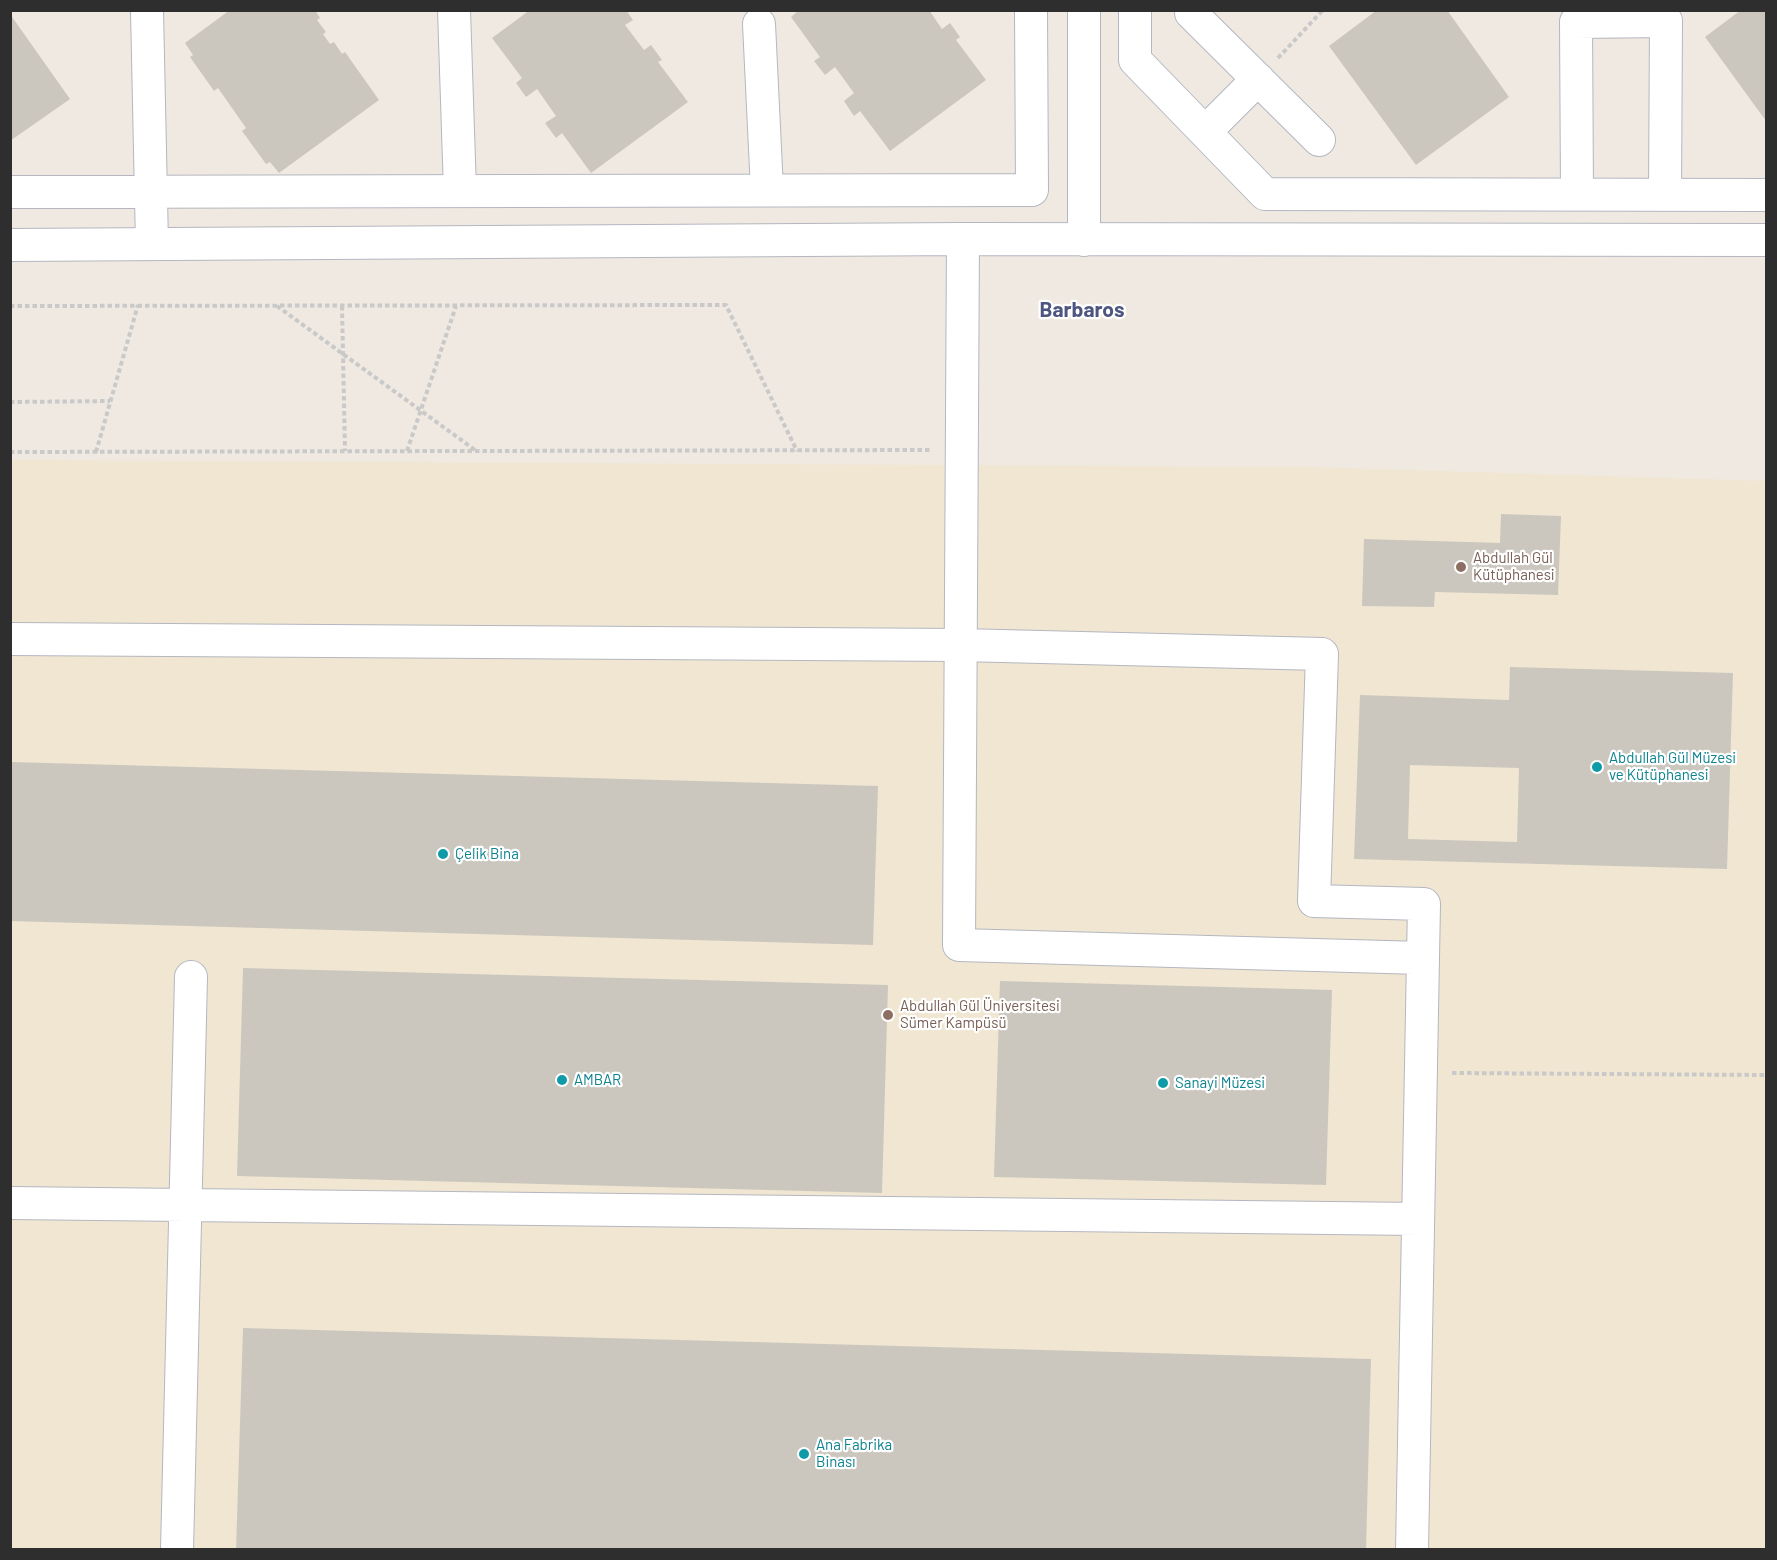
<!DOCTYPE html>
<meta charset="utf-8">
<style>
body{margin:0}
#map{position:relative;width:1777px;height:1560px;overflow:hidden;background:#efe9e1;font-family:Barlow,sans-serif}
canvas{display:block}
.frame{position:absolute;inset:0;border:12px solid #2e2e2e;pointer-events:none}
</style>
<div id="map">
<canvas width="1777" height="1560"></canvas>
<div class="frame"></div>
</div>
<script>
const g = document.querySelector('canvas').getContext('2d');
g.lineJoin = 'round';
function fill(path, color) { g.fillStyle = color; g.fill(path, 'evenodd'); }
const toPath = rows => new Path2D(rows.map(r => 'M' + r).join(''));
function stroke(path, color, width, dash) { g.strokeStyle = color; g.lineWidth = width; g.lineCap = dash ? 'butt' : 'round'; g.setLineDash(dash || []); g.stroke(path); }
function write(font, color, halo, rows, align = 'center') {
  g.font = font + ' Barlow,sans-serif'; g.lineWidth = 4.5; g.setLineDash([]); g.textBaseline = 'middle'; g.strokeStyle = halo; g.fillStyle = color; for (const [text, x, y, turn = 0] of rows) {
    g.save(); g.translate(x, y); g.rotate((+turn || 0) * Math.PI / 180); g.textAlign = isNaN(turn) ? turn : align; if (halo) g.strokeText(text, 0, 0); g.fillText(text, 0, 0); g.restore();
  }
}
const education = toPath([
 [11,460,1310,467,1766,481,1766,1549,11,1550]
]);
const building = toPath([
 [230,10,315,10,320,18,317,20,326,32,323,34,330,44,334,42,342,54,345,52,379,100,279,173,270,162,266,164,242,131,246,128,218,88,214,91,190,57,193,55,185,43],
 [530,10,626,10,633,20,625,25,644,50,651,45,662,60,658,62,688,102,591,173,562,133,556,138,545,123,556,116,537,89,526,97,516,83,522,78,492,38],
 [799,10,929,10,942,29,950,23,960,37,956,40,986,80,890,151,860,111,854,116,844,101,854,93,835,67,825,75,814,61,820,57,791,17],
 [1377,10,1447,10,1509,97,1416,165,1329,46],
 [1741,10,1766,10,1766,121,1705,37],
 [10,14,70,99,10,141],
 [1501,514,1561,516,1558,595,1435,592,1434,607,1362,606,1364,539,1500,543],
 [1510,667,1733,673,1727,869,1354,859,1360,695,1509,700],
 [1410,765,1519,768,1517,842,1408,839],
 [10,762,878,786,873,945,10,921],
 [243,968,888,985,882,1193,237,1176],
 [1000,981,1332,990,1326,1185,994,1177],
 [243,1328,1371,1359,1366,1550,236,1550]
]);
const path = toPath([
 [1278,58,1323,10],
 [10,306,726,305,797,451],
 [277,306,475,450],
 [342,306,345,451],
 [10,402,110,401],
 [407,451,456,306],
 [10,452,931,450],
 [96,452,138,305],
 [1452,1073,1766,1075]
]);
const street = toPath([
 [147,10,152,244],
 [454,10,460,191],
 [1135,10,1135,60,1265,194,1766,195],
 [1191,13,1319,140],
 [759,24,767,190],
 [1205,132,1258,79],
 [10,192,1032,190,1031,10],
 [1577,194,1576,22,1666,21,1665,195],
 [963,239,959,945,1422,958],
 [1084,240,1084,10],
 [10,245,963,239,1766,240],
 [10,639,961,645,1322,654,1314,901,1424,904,1412,1550],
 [10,1203,1418,1219],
 [177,1550,191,977]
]);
const markers = [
 [1461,567,6,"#8d6e63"],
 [1597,767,6,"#0f9aa8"],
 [443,854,6,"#0f9aa8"],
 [888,1015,6,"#8d6e63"],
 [562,1080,6,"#0f9aa8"],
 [1163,1083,6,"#0f9aa8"],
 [804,1454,6,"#0f9aa8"]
];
const educationNames = [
 ["Abdullah Gül",1473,558],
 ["Kütüphanesi",1473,575],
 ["Abdullah Gül Üniversitesi",900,1006],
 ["Sümer Kampüsü",900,1023]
];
const cultureNames = [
 ["Abdullah Gül Müzesi",1609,758],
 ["ve Kütüphanesi",1609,775],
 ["Çelik Bina",455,854],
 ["AMBAR",574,1080],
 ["Sanayi Müzesi",1175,1083],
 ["Ana Fabrika",816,1445],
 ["Binası",816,1462]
];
const districtNames = [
 ["Barbaros",1082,310]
];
fill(education, '#f0e6d1');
fill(building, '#cbc7bf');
stroke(street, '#b4b7c1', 34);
stroke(path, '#c9c9c9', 4, [4.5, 3]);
stroke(street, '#fff', 32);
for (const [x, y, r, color] of markers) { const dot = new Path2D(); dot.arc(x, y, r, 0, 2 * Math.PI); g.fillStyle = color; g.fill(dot); stroke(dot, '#fff', 2); }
write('15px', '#785e54', '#fff', educationNames, 'left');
write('15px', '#0d838f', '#fff', cultureNames, 'left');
write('bold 21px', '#4d5680', '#fff', districtNames);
</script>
